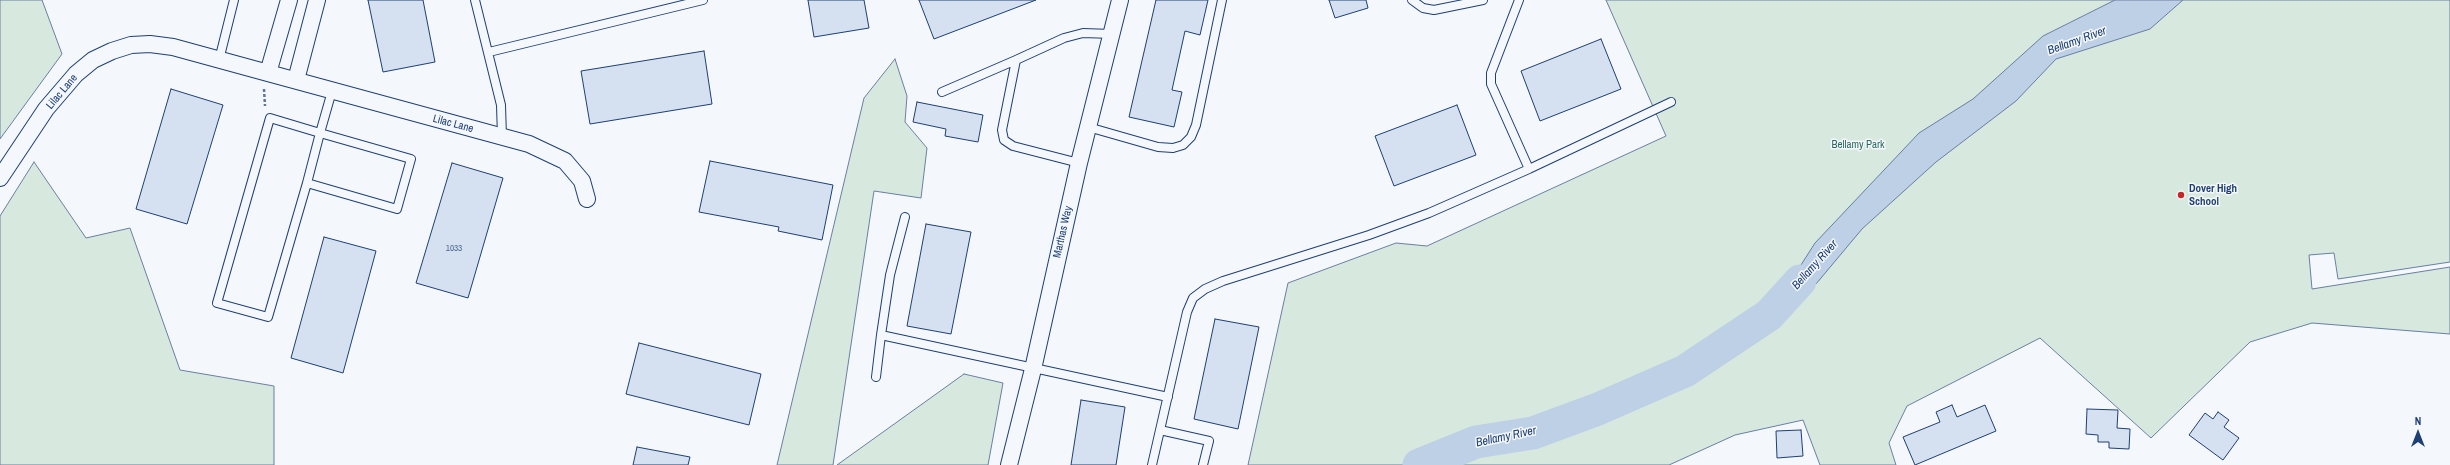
<!DOCTYPE html>
<style>
body{margin:0}
#map{position:relative;width:2450px;height:465px;overflow:hidden;background:#f4f7fb;font-family:"Archivo Narrow",sans-serif}
canvas{display:block}
.north{position:absolute;left:2398px;top:413px;width:40px;height:40px;-webkit-text-stroke:3px #f4f7fb;paint-order:stroke;rotate:0deg;font-size:11px;font-weight:700;line-height:16px;text-align:center;color:#1d3f73}
.north::after{content:'';display:block;margin:auto;width:14px;height:18px;background:#1d3f73;clip-path:polygon(50% 0,100% 100%,50% 72%,0 100%)}
</style>
<div id="map">
<canvas width="2450" height="465"></canvas>
<div class="north">N</div>
</div>
<script>
const g = document.querySelector('canvas').getContext('2d');
g.lineJoin = 'round';
function fill(path, color) { g.fillStyle = color; g.fill(path, 'evenodd'); }
const toPath = rows => new Path2D(rows.map(r => 'M' + r).join(''));
function stroke(path, color, width, dash) { g.strokeStyle = color; g.lineWidth = width; g.lineCap = dash ? 'butt' : 'round'; g.setLineDash(dash || []); g.stroke(path); }
function write(font, color, halo, rows, align = 'center') {
  g.font = font + ' "Archivo Narrow",sans-serif'; g.lineWidth = 3; g.setLineDash([]); g.textBaseline = 'middle'; g.strokeStyle = halo; g.fillStyle = color; for (const [text, x, y, turn = 0] of rows) {
    g.save(); g.translate(x, y); g.rotate((+turn || 0) * Math.PI / 180); g.textAlign = isNaN(turn) ? turn : align; if (halo) g.strokeText(text, 0, 0); g.fillText(text, 0, 0); g.restore();
  }
}
const green = toPath([
 [0,0,42,0,62,54,0,139,0,0],
 [1606,0,2450,0,2450,262,2338,279,2334,253,2309,255,2312,289,2450,267,2450,334,2312,323,2250,342,2151,438,2040,338,1907,406,1889,443,1896,465,1820,465,1803,420,1735,435,1669,465,1248,465,1288,283,1396,243,1427,246,1666,136,1606,0],
 [895,59,907,96,905,122,927,148,921,198,874,191,833,465,777,465,864,98,895,59],
 [34,162,86,238,130,228,180,370,274,386,274,465,0,465,0,216,34,162],
 [964,374,1003,383,988,465,837,465,964,374]
]);
const water = toPath([
 [2115,0,2183,0,2150,29,2056,59,2016,101,1936,162,1862,229,1816,284,1769,315,1815,243,1919,133,1973,99,2043,36,2115,0]
]);
const river = toPath([
 [1419,465,1476,442,1533,433,1598,409,1685,371,1769,315,1800,281]
]);
const building = toPath([
 [368,0,423,0,435,62,383,72,368,0],
 [808,0,864,0,869,28,814,37,808,0],
 [919,0,1036,0,934,39,919,0],
 [1156,0,1208,0,1200,35,1185,31,1172,90,1182,92,1174,127,1129,117,1156,0],
 [1329,0,1366,0,1368,8,1335,18,1329,0],
 [1601,39,1621,89,1540,121,1521,71,1601,39],
 [704,51,712,104,590,124,581,71,704,51],
 [171,89,223,105,187,224,136,209,171,89],
 [917,102,983,115,978,142,945,136,946,129,913,122,917,102],
 [1457,105,1476,155,1394,186,1375,136,1457,105],
 [710,161,833,185,822,240,778,231,779,227,699,212,710,161],
 [452,163,503,178,468,298,416,283,452,163],
 [926,224,971,232,951,334,907,326,926,224],
 [324,237,376,251,343,373,291,358,324,237],
 [1215,319,1259,327,1238,429,1194,419,1215,319],
 [639,343,761,374,749,425,626,394,639,343],
 [1081,400,1125,407,1116,465,1071,465,1081,400],
 [1952,405,1957,417,1985,405,1996,431,1915,465,1903,437,1940,422,1936,412,1952,405],
 [2087,409,2118,410,2117,428,2130,429,2129,449,2109,448,2109,442,2098,442,2098,435,2086,434,2087,409],
 [2218,412,2229,420,2224,427,2239,438,2223,460,2189,435,2205,413,2213,419,2218,412],
 [1801,430,1803,456,1777,458,1776,431,1801,430],
 [637,447,690,457,688,465,633,465,637,447]
]);
const path = toPath([
 [264,89,265,106]
]);
const service = toPath([
 [475,0,501,105,502,137],
 [1412,0,1423,8,1434,10,1483,0],
 [1519,0,1491,73,1491,84,1529,169],
 [489,52,703,0],
 [219,60,234,0],
 [942,92,1016,60],
 [1088,127,1158,147,1173,148,1183,145,1191,137,1196,125,1222,0],
 [1079,163,1013,146,1004,140,1002,130,1016,60,1064,38,1083,33,1112,34],
 [307,183,320,133,270,118,217,303,268,317,307,183,397,209,411,159,320,133,332,91],
 [905,217,890,275,881,335,1168,397],
 [876,377,881,335],
 [1160,430,1209,441,1203,465],
 [1152,465,1187,312,1193,298,1205,289,1223,281,1369,235,1429,213,1529,169,1671,102]
]);
const minor = toPath([
 [268,73,289,0],
 [296,80,317,0],
 [0,178,46,109,76,74,93,60,112,51,131,45,150,44,173,47,268,73,529,144,565,161,582,181,587,199],
 [1009,465,1033,369,1079,163,1120,0]
]);
const markers = [
 [2181,195,4,"#c62828"]
];
const numberNames = [
 ["1033",454,249]
];
const streetNames = [
 ["Lilac Lane",62,92,-50],
 ["Lilac Lane",453,124,15],
 ["Marthas Way",1063,232,-77]
];
const parkNames = [
 ["Bellamy Park",1858,145]
];
const poiNames = [
 ["Dover High",2189,189],
 ["School",2189,202]
];
const waterNames = [
 ["Bellamy River",2077,41,-20],
 ["Bellamy River",1815,265,-48],
 ["Bellamy River",1506,437,-12]
];
fill(green, '#d7e8df');
stroke(green, '#687fa3', 1);
fill(water, '#bed0e5');
stroke(water, '#687fa3', 1);
stroke(river, '#bed0e5', 33);
fill(building, '#d5e0f0');
stroke(building, '#1d3f73', 1);
stroke(service, '#1d3f73', 10);
stroke(minor, '#1d3f73', 18);
stroke(path, '#5e769c', 2.5, [3, 2]);
stroke(service, '#f4f7fb', 8);
stroke(minor, '#f4f7fb', 16);
for (const [x, y, r, color] of markers) { const dot = new Path2D(); dot.arc(x, y, r, 0, 2 * Math.PI); g.fillStyle = color; g.fill(dot); stroke(dot, '#f4f7fb', 1.5); }
write('9px', '#4b6792', null, numberNames);
write('11px', '#1d3f73', '#f4f7fb', streetNames);
write('11px', '#2c6c60', '#f4f7fb', parkNames);
write('bold 11px', '#1d3f73', '#f4f7fb', poiNames, 'left');
write('italic 12px', '#1d3f73', '#f4f7fb', waterNames);
</script>
